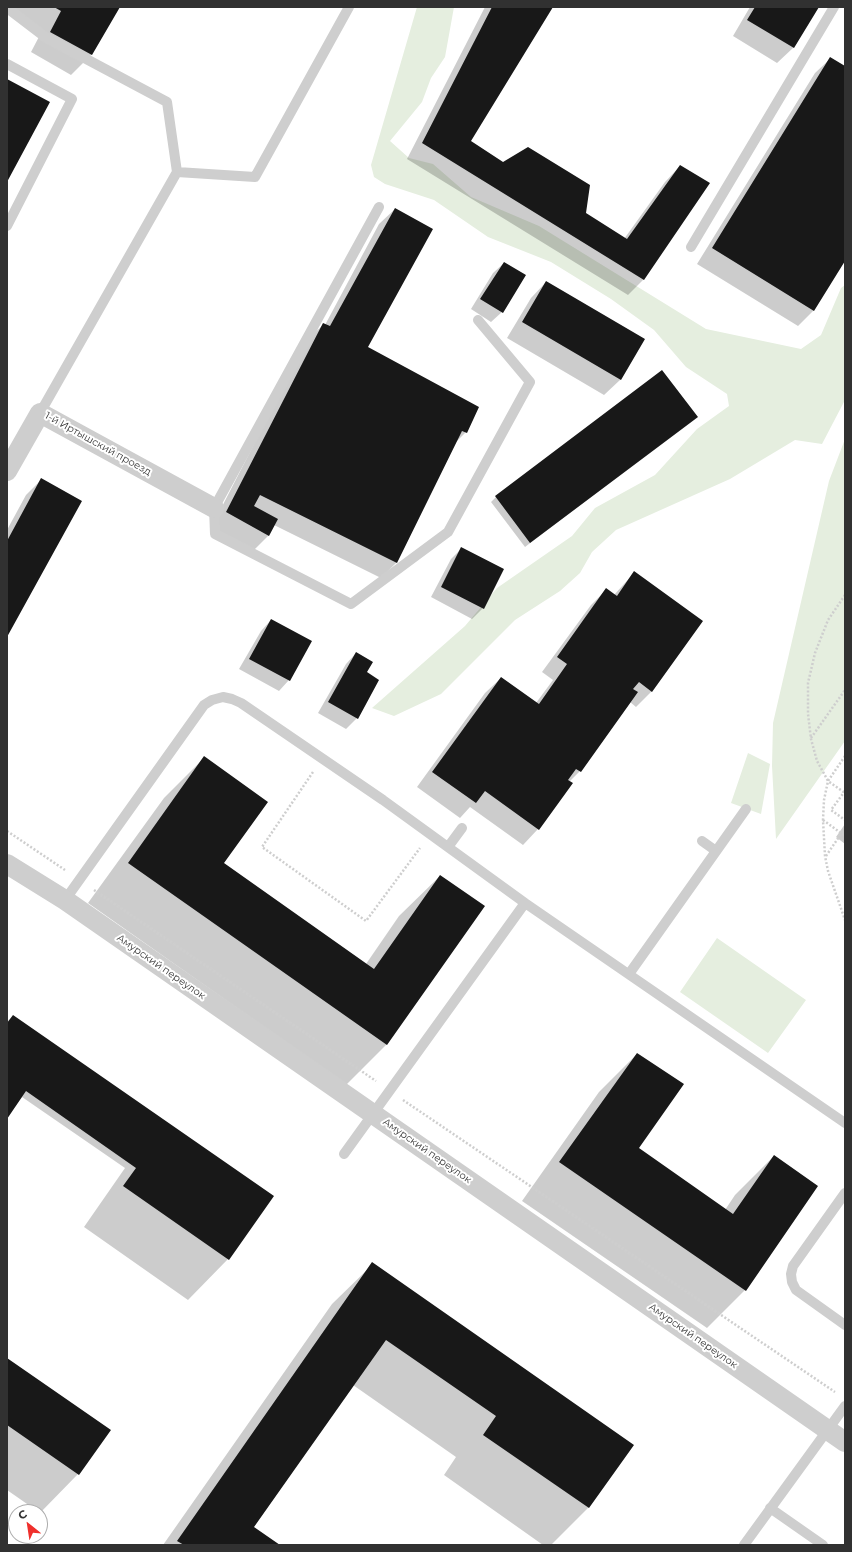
<!DOCTYPE html>
<meta charset="utf-8">
<style>
body{margin:0}
#map{position:relative;width:852px;height:1552px;overflow:hidden;background:#fff;font-family:Montserrat,sans-serif}
canvas{display:block}
.frame{position:absolute;inset:0;border:8px solid #313131;pointer-events:none}
.north{position:absolute;left:8px;top:1504px;width:40px;height:40px;box-sizing:border-box;background:#fff;border:1px solid #adadad;border-radius:50%;rotate:330deg;font-size:11px;font-weight:700;line-height:16px;text-align:center;color:#313131}
.north::after{content:'';display:block;margin:auto;width:14px;height:18px;background:#ef302c;clip-path:polygon(50% 0,100% 100%,50% 72%,0 100%)}
</style>
<div id="map">
<canvas width="852" height="1552"></canvas>
<div class="frame"></div>
<div class="north">С</div>
</div>
<script>
const g = document.querySelector('canvas').getContext('2d');
g.lineJoin = 'round';
function fill(path, color) { g.fillStyle = color; g.fill(path, 'evenodd'); }
const toPath = rows => new Path2D(rows.map(r => 'M' + r).join(''));
function stroke(path, color, width, dash) { g.strokeStyle = color; g.lineWidth = width; g.lineCap = dash ? 'butt' : 'round'; g.setLineDash(dash || []); g.stroke(path); }
function write(font, color, halo, rows, align = 'center') {
  g.font = font + ' Montserrat,sans-serif'; g.lineWidth = 4; g.setLineDash([]); g.textBaseline = 'middle'; g.strokeStyle = halo; g.fillStyle = color; for (const [text, x, y, turn = 0] of rows) {
    g.save(); g.translate(x, y); g.rotate((+turn || 0) * Math.PI / 180); g.textAlign = isNaN(turn) ? turn : align; if (halo) g.strokeText(text, 0, 0); g.fillText(text, 0, 0); g.restore();
  }
}
const green = toPath([
 [417,7,454,7,445,57,431,78,422,102,390,141,409,158,433,164,471,197,539,226,706,329,801,349,821,335,841,288,845,285,845,400,822,444,795,440,730,479,616,530,592,552,580,573,560,591,515,620,441,694,394,716,372,708,465,626,497,588,572,536,595,508,655,475,697,429,729,406,727,394,686,367,654,330,611,299,551,262,488,237,434,200,385,184,374,177,371,165],
 [845,439,845,741,776,839,772,766,773,723,829,481],
 [748,753,770,764,761,814,731,803],
 [717,938,806,1000,768,1053,680,992]
]);
const shadow = toPath([
 [7,7,118,7,91,55,71,75,31,52,42,31],
 [485,7,552,7,470,141,624,239,665,182,680,166,644,279,628,295,407,159],
 [750,7,818,7,793,48,777,63,733,36],
 [831,58,845,67,845,259,813,311,798,326,697,264,815,73],
 [395,209,367,347,466,432,455,443,396,563,381,578,274,525,269,535,253,551,211,528,308,339,324,324,325,325,379,224],
 [504,263,502,312,491,322,471,309,493,273],
 [546,282,644,339,620,380,604,395,507,338,531,298],
 [696,417,525,547,491,502,496,497],
 [42,479,7,635,7,530,26,495],
 [462,548,503,569,483,608,472,619,431,597,451,559],
 [634,573,652,691,636,707,630,702,580,771,569,782,571,784,538,829,523,845,470,807,460,818,417,787,485,693,501,678,536,703,553,680,542,672,591,605,606,590,614,595],
 [271,620,289,680,279,691,239,669,261,631],
 [356,653,365,673,357,718,346,729,318,713,346,664],
 [205,757,222,863,366,964,399,916,440,876,483,906,386,1045,346,1085,88,903,164,798],
 [845,824,845,844,836,837],
 [13,1016,228,1259,188,1300,84,1227,125,1168,22,1097,7,1117,7,1022],
 [637,1054,637,1148,725,1210,735,1195,774,1156,745,1290,707,1328,522,1201,599,1092],
 [373,1264,632,1445,588,1508,551,1545,543,1545,444,1475,456,1457,353,1385,253,1528,278,1545,163,1545,332,1304],
 [7,1359,78,1474,40,1513,7,1490]
]);
const building = toPath([
 [54,7,120,7,92,55,50,32,61,11],
 [492,7,553,7,471,141,503,162,528,147,590,185,586,213,627,239,680,165,710,183,644,280,422,143],
 [755,7,819,7,794,48,747,20],
 [830,57,845,66,845,261,814,311,712,248],
 [7,79,50,102,7,182],
 [395,208,433,229,368,347,479,407,467,433,462,431,397,563,260,495,254,506,278,519,269,536,226,512,323,323,330,326],
 [504,262,526,275,503,313,480,299],
 [546,281,645,339,621,380,522,322],
 [662,370,698,417,530,543,495,496],
 [41,478,82,501,7,637,7,541],
 [461,547,504,569,484,609,441,587],
 [634,571,703,621,652,692,639,682,633,689,638,692,581,772,576,769,568,780,573,783,539,830,485,791,476,803,432,772,501,677,539,704,567,664,557,657,606,588,617,596],
 [271,619,312,641,290,681,249,659],
 [356,652,373,662,367,672,379,680,358,719,328,702],
 [204,756,268,802,224,863,374,969,440,875,485,906,387,1045,128,863],
 [13,1015,274,1196,229,1260,123,1186,136,1168,26,1091,7,1119,7,1023],
 [637,1053,684,1084,639,1148,733,1214,774,1155,818,1186,746,1291,559,1162],
 [372,1262,634,1445,589,1508,483,1435,496,1416,386,1340,254,1527,280,1545,184,1545,177,1541],
 [7,1358,111,1430,79,1475,7,1425]
]);
const path = toPath([
 [845,595,828,620,815,653,808,683,808,714,811,739,817,761,828,781,845,793],
 [811,738,845,690],
 [845,756,828,781,824,800,823,820,825,856,828,871,845,920],
 [313,772,262,847,366,921,420,848],
 [845,791,831,810,845,820],
 [823,820,845,836],
 [7,831,65,870],
 [826,856,845,828],
 [94,890,376,1081],
 [403,1100,835,1392]
]);
const lane = toPath([
 [7,8,45,37,167,102,177,172],
 [7,64,72,99,7,226],
 [379,207,214,508,215,534,351,604,448,532,530,382,478,320],
 [691,247,834,7],
 [40,413,177,172,255,177,349,7],
 [702,841,716,851],
 [448,847,462,828],
 [65,900,204,705,212,700,223,697,232,699,241,703,383,800,525,903,845,1123],
 [629,974,746,809],
 [344,1154,525,903],
 [845,1193,793,1266,791,1274,792,1282,796,1290,845,1325],
 [770,1508,823,1545],
 [744,1545,845,1406]
]);
const street = toPath([
 [7,471,40,413,214,508],
 [7,864,65,900,845,1442]
]);
const streetNames = [
 ["1-й Иртышский проезд",98,444,29],
 ["Амурский переулок",161,967,35],
 ["Амурский переулок",427,1151,35],
 ["Амурский переулок",693,1336,35]
];
fill(green, '#e5eedf');
fill(shadow, '#0003');
fill(building, '#181818');
stroke(path, '#cecece', 2.5, [2, 2]);
stroke(lane, '#cecece', 10);
stroke(street, '#cecece', 20);
write('10px', '#313131', '#fff', streetNames);
</script>
